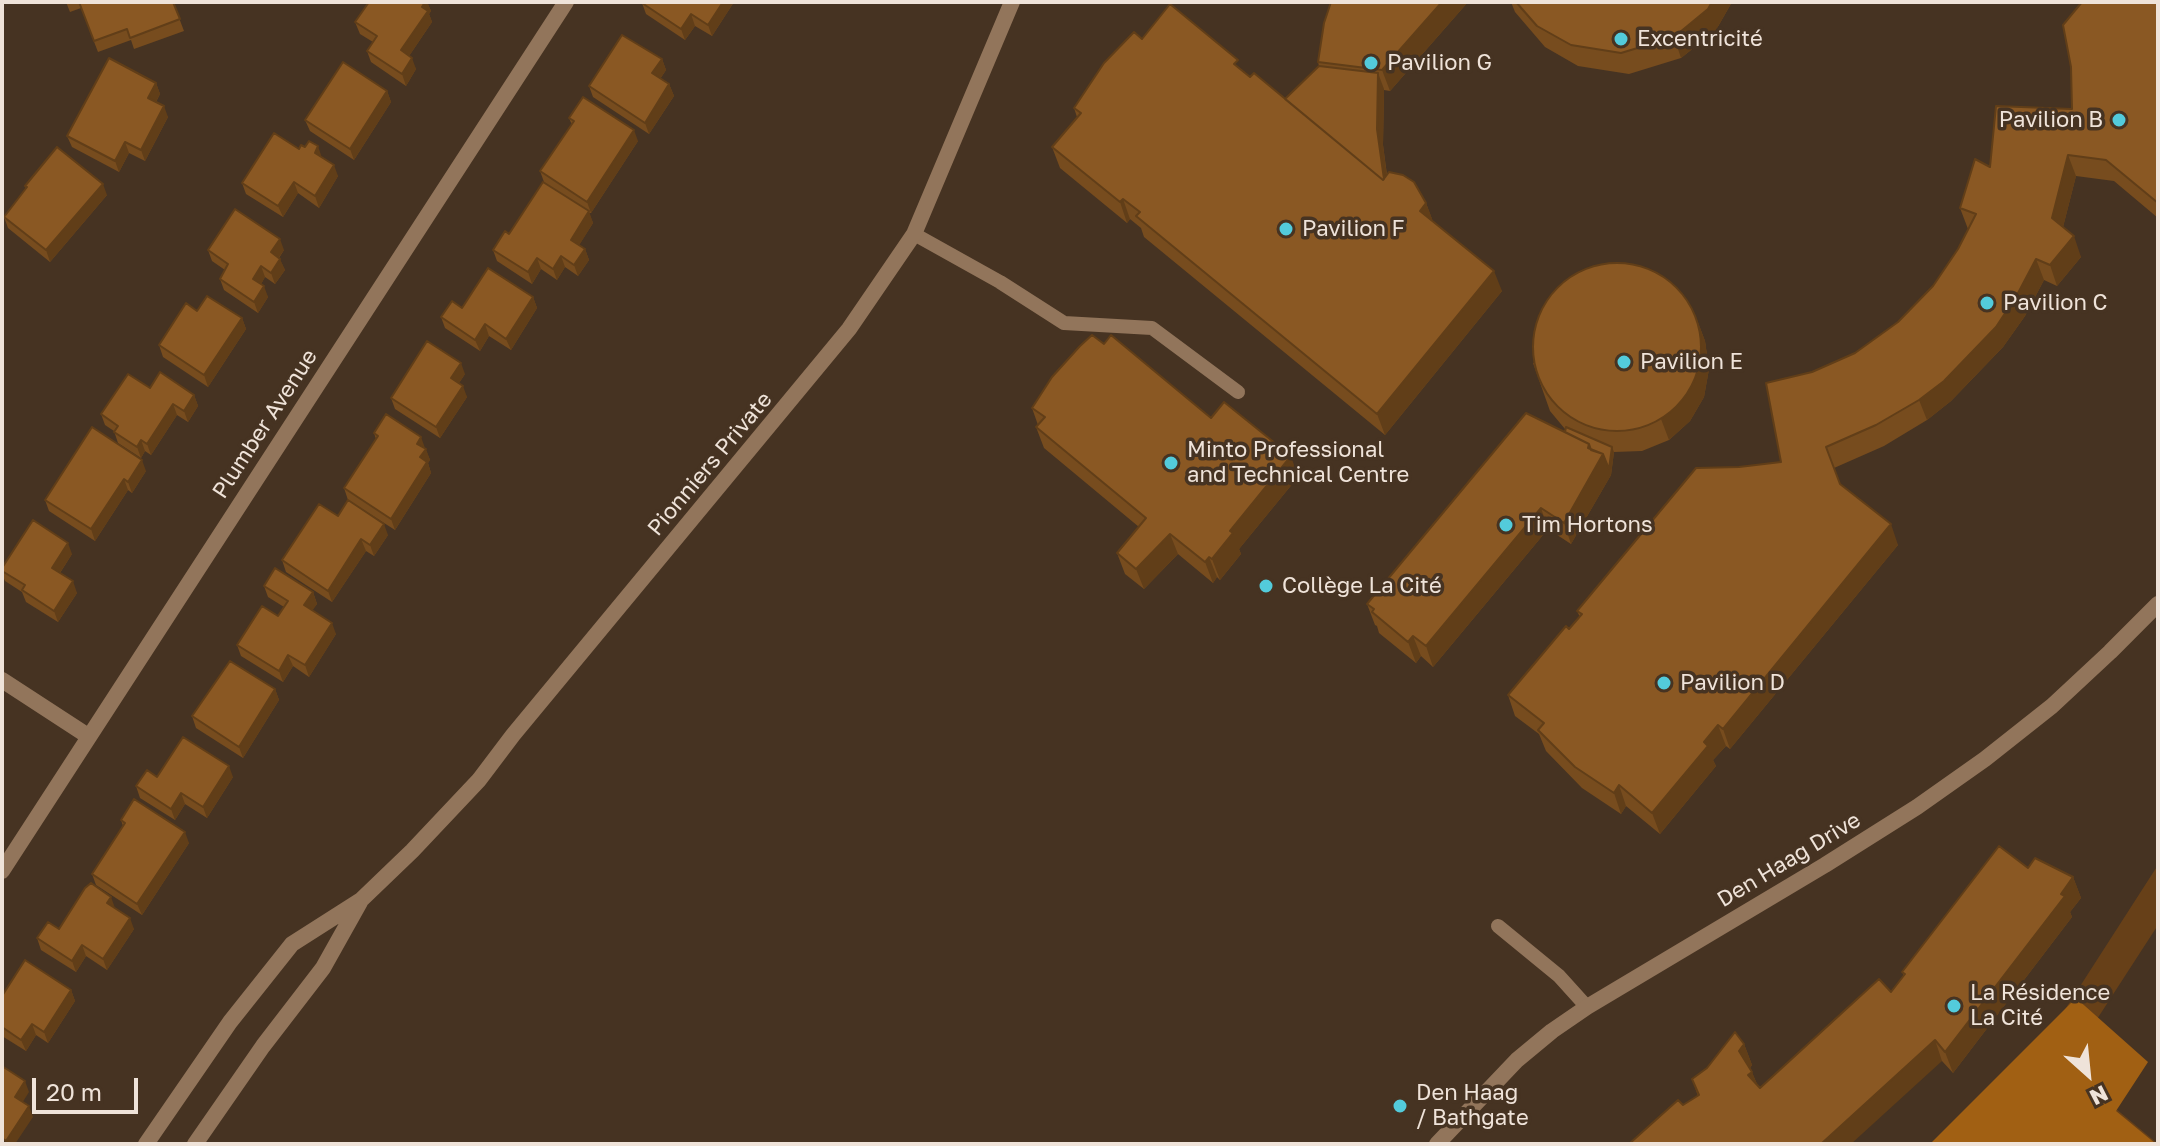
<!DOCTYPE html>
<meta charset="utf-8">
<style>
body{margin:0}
#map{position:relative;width:2160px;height:1146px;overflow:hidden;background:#463322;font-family:"Golos Text",sans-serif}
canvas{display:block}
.frame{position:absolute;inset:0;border:4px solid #efe3d9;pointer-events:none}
.north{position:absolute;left:2048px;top:1034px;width:80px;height:80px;-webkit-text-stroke:6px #463322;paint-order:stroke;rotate:153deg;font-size:22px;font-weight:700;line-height:32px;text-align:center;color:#efe3d9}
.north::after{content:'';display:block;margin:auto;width:28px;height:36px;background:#efe3d9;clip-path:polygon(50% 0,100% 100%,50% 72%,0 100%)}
.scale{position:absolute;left:32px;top:1078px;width:106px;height:36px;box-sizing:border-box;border:4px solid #efe3d9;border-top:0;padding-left:10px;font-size:24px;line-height:28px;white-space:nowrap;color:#efe3d9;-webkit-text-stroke:6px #463322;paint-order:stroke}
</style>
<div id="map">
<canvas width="2160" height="1146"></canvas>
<div class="frame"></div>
<div class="north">N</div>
<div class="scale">20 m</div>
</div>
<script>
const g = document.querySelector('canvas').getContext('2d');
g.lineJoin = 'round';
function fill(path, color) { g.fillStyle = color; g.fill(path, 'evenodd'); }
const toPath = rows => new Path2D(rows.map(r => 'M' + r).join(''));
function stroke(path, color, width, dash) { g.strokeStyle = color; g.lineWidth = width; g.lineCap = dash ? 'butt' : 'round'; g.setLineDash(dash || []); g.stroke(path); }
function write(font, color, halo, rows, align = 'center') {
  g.font = font + ' "Golos Text",sans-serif'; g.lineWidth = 7; g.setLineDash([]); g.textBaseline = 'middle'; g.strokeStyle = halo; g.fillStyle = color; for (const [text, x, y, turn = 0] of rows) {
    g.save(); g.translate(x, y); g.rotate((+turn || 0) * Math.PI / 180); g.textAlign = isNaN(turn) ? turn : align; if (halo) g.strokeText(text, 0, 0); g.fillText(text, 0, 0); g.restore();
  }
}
const green = toPath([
 [2158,865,2158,925,2066,1067,2158,1144,1948,1144,2039,1050]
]);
const forest = toPath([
 [2076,998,2148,1062,2116,1111,2156,1144,1930,1144]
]);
const service = toPath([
 [914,234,1000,282,1064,323,1152,328,1238,392],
 [1498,926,1559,976,1587,1007]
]);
const minor = toPath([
 [2,680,88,736],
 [2,871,566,2],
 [146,1144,230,1022,292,944,361,900,412,851,479,780,513,735,849,329,914,234,1012,2],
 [195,1144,263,1046,323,968,360,902]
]);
const tertiary = toPath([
 [1437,1144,1517,1060,1552,1031,1587,1007,1825,865,1917,807,1985,759,2052,706,2110,652,2158,604]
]);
const wall = toPath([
 [66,2,173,2,184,31,134,49,131,40,98,52,81,8,70,12],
 [369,2,427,2,431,11,429,14,432,22,409,56,416,69,406,86,371,62,367,51,373,42,360,34,355,22],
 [643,2,734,2,712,36,695,26,685,40,646,14,642,3],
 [1331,2,1468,2,1390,91,1384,90,1383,145,1387,175,1426,203,1433,222,1502,291,1385,435,1144,237,1141,228,1130,219,1127,223,1060,168,1052,147,1077,117,1074,108,1142,39,1242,70,1250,77,1285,99,1319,66,1318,62],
 [1511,2,1732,2,1716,30,1681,58,1629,74,1578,66,1545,47,1515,12],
 [2158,2,2158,218,2114,181,2076,176,2063,227,2081,257,2057,286,2044,280,2025,316,2003,347,1951,401,1927,420,1884,446,1834,468,1840,484,1898,545,1730,749,1726,746,1713,760,1716,766,1660,834,1626,806,1621,814,1582,788,1546,751,1539,734,1515,716,1508,695,1580,617,1577,611,1739,467,1781,462,1812,372,1855,353,1898,322,1933,286,1958,249,1968,229,1960,208,1990,167,2072,109],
 [662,59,666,70,660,79,669,84,674,96,649,134,593,97,589,86],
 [156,83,160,94,156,102,168,117,145,161,129,153,119,172,72,147,67,136],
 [387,91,391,102,354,160,310,131,305,120],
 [569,118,638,141,591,213,589,213,593,223,579,245,585,249,589,260,578,276,565,267,557,280,541,269,532,284,497,261,493,250,509,234,544,182,540,171,572,125],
 [299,149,322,158,338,176,319,208,298,193,283,217,246,194,242,183],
 [25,186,107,195,50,262,8,228,4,217,26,189],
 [208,250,284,250,279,258,285,270,275,284,265,277,261,284,268,297,258,313,224,290,220,279,225,270,212,261],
 [533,297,537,308,511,350,489,336,480,351,445,328,441,317,462,308],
 [197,311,242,318,246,329,208,387,163,357,159,345],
 [1697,320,1705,341,1709,369,1704,397,1690,421,1669,440,1642,451,1614,452,1611,475,1571,544,1548,529,1433,667,1421,656,1416,663,1379,633,1377,626,1375,625,1367,604,1565,432,1565,429,1550,411,1533,363],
 [1104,344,1298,477,1239,549,1241,554,1220,580,1217,577,1213,583,1178,554,1144,589,1125,574,1117,553,1139,527,1044,448,1036,427,1038,425,1032,408],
 [465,374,459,383,467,397,440,438,395,409,391,398],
 [150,388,194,395,198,406,188,422,177,415,151,455,145,451,141,458,118,443,114,431,105,425,101,414],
 [374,433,425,448,430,460,428,463,431,473,395,530,348,500,344,488,376,439],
 [146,471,132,493,128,490,95,541,49,511,45,500],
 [338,516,388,535,374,556,366,551,332,602,286,572,282,560],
 [72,554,60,573,77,593,58,622,26,602,22,592,5,581,2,574,2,568],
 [264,586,313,592,317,604,312,610,336,634,309,677,293,666,283,682,241,656,237,645,278,616,284,607,268,597],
 [275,689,279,700,243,758,196,728,192,716],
 [157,777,233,777,207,818,185,804,175,820,140,798,136,786],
 [121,820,189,843,142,915,96,885,92,874,123,826],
 [2028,868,2073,877,2081,898,2070,912,2072,917,1953,1073,1942,1061,1683,1105,1698,1096,1692,1079,1744,1044,1752,1065,1750,1068,1757,1084,1760,1088,1891,992,1904,976,1902,972],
 [115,908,134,929,107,970,86,956,76,972,41,950,37,938,59,929],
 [71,990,75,1001,48,1043,36,1035,26,1051,2,1036,2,996]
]);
const shadedWall = toPath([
 [425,2,427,2,431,11,429,14,432,22,405,62,401,50],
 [723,2,734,2,712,36,708,25],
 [1442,2,1468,2,1390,91,1382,70],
 [1712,2,1732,2,1716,30,1681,58,1674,37],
 [691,14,695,26,685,40,681,29],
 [412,58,416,69,406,86,402,74],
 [662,59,666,70,656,85,652,73],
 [1378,73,1384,89,1383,145,1390,201,1384,184,1377,129],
 [156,83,160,94,152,109,148,98],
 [669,84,674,96,649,134,645,123],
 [387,91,391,102,354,160,350,149],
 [164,106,168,117,145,161,141,150],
 [634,130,638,141,591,213,587,202],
 [125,142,129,153,119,172,115,161],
 [318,146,322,158,315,153],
 [2068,155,2076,176,2060,239,2052,218],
 [334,165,338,176,319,208,315,196],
 [294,182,298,193,283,217,278,206],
 [103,184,107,195,50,262,46,250],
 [1123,199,1130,219,1127,223,1120,202],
 [1426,203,1434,224,1420,211],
 [589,211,593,223,575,252,571,240],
 [2074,236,2081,257,2057,286,2050,265],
 [280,239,284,250,275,263,271,252],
 [585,249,589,260,578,276,574,265],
 [561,256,565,267,557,280,553,269],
 [537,258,541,269,532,284,528,272],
 [280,259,285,270,275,284,271,273],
 [2036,259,2044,280,2025,316,2003,347,1951,401,1927,420,1919,400],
 [261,266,265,277,258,290,253,279],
 [1494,271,1502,291,1385,435,1377,414],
 [264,286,268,297,258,313,254,302],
 [533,297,537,308,511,350,506,339],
 [242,318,246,329,208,387,204,375],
 [1697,320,1705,341,1709,369,1704,397,1690,421,1669,440,1661,419],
 [485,324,489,336,480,351,475,340],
 [461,363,465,374,455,389,451,378],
 [463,386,467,397,440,438,436,427],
 [194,395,198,406,188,422,184,411],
 [173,404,177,415,151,455,147,444],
 [421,437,425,448,417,444],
 [141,440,145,451,141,458,137,447],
 [1612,447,1614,452,1611,475,1571,544,1564,523,1603,454],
 [426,449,430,460,428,463,431,473,395,530,391,519,420,457],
 [1291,456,1298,477,1239,549,1241,554,1220,580,1212,559,1230,531],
 [142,460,146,471,132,493,128,482],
 [124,479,128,490,95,541,91,529],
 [1541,508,1548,529,1433,667,1426,646],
 [384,524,388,535,374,556,370,545],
 [1891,524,1898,545,1730,749,1723,729],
 [1170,534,1178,554,1144,589,1136,569],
 [361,539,366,551,332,602,328,591],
 [68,543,72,554,56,579,52,568],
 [1209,557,1217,577,1213,583,1205,562],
 [73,581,77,593,58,622,54,611],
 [313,592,317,604,308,617,304,605],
 [332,623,336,634,309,677,305,665],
 [1413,636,1421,656,1416,663,1408,642],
 [288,655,293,666,283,682,279,671],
 [275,689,279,700,243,758,239,747],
 [1718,725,1726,746,1713,760,1716,766,1660,834,1652,813,1704,742],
 [229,766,233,777,207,818,203,807],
 [1619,785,1626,806,1621,814,1614,793],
 [181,793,185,804,175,820,171,809],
 [185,832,189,843,142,915,137,904],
 [2073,877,2081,898,2070,912,2072,917,1953,1073,1945,1052],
 [111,897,115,908,107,903],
 [130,918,134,929,107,970,103,959],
 [82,945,86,956,76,972,72,961],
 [71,990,75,1001,48,1043,44,1032],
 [32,1024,36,1035,26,1051,21,1040],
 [1935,1040,1942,1061,1851,1144,1821,1144],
 [1744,1044,1752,1065,1747,1072,1739,1051],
 [1752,1072,1760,1092,1748,1075],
 [25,1081,29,1092,19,1108,15,1097],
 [29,1106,33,1117,15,1144,7,1144,6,1141]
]);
const building = toPath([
 [79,2,173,2,180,19,130,38,127,29,94,41,79,2],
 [369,2,425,2,422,7,428,11,401,50,412,58,402,74,367,51,377,36,355,22,369,2],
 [643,2,723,2,708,25,691,14,681,29,642,3,643,2],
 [1331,2,1442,2,1382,70,1318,62,1324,23,1331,2],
 [1516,2,1712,2,1708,9,1674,37,1621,53,1571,45,1537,26,1516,2],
 [2082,2,2158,2,2158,203,2106,160,2068,155,2052,218,2074,236,2050,265,2036,259,2017,295,1996,327,1944,381,1919,400,1876,425,1826,447,1840,484,1891,524,1723,729,1718,725,1704,742,1708,746,1652,813,1619,785,1614,793,1575,767,1538,730,1544,723,1508,695,1566,626,1569,629,1582,614,1577,611,1696,468,1739,467,1781,462,1766,383,1812,372,1855,353,1898,322,1933,286,1958,249,1976,214,1960,208,1975,159,1990,167,1996,106,2072,109,2071,67,2063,25,2082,2],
 [1170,4,1238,60,1234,64,1250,77,1254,73,1383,180,1389,172,1403,175,1414,182,1426,203,1420,211,1494,271,1377,414,1136,216,1140,212,1123,199,1120,202,1052,147,1081,113,1074,108,1104,63,1134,32,1142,39,1170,4],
 [622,35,662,59,652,73,669,84,645,123,589,86,622,35],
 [109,58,156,83,148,98,164,106,141,150,125,142,115,161,67,136,109,58],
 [343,62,387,91,350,149,305,120,343,62],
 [1319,66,1378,73,1377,129,1384,179,1383,180,1285,99,1319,66],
 [583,97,634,130,587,202,540,171,574,121,569,118,583,97],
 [274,133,299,149,301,145,305,147,309,141,318,146,315,153,334,165,315,196,294,182,278,206,242,183,274,133],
 [57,147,103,184,46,250,4,217,27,187,25,186,57,147],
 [543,182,589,211,571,240,585,249,574,265,561,256,553,269,537,258,528,272,493,250,505,231,509,234,543,182],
 [235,209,280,239,271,252,280,259,271,273,261,266,253,279,264,286,254,302,220,279,228,264,208,250,235,209],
 '1533 347a84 84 0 1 1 168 0a84 84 0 1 1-168 0Z',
 [488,268,533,297,506,339,485,324,475,340,441,317,452,301,462,308,488,268],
 [207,296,242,318,204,375,159,345,186,303,197,311,207,296],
 [1092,335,1104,344,1111,335,1211,418,1224,402,1291,456,1230,531,1233,533,1212,559,1209,557,1205,562,1170,534,1136,569,1117,553,1146,518,1036,427,1045,417,1032,408,1052,377,1080,346,1092,335],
 [427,341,461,363,451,378,463,386,436,427,391,398,427,341],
 [160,372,194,395,184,411,173,404,147,444,141,440,137,447,114,432,118,426,101,414,128,374,150,388,160,372],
 [1526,413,1589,444,1588,448,1603,454,1564,523,1541,508,1426,646,1413,636,1408,642,1372,612,1374,609,1367,604,1526,413],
 [386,414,421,437,417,444,426,449,420,457,427,462,391,519,344,488,378,436,374,433,386,414],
 [92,427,142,460,128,482,124,479,91,529,45,500,92,427],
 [1566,427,1612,447,1609,469,1603,454,1591,450,1589,444,1565,432,1566,427],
 [348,500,384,524,370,545,361,539,328,591,282,560,319,504,338,516,348,500],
 [33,520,68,543,52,568,73,581,54,611,22,590,25,585,2,571,2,568,33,520],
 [275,568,313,592,304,605,332,623,305,665,288,655,279,671,237,645,262,606,278,616,288,601,264,586,275,568],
 [230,661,275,689,239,747,192,716,230,661],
 [183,737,229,766,203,807,181,793,171,809,136,786,147,770,157,777,183,737],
 [134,799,185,832,137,904,92,874,125,823,121,820,134,799],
 [1999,846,2028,868,2035,858,2073,877,2061,894,2065,896,1945,1052,1935,1040,1821,1144,1629,1144,1678,1100,1683,1105,1699,1095,1692,1079,1707,1068,1735,1032,1744,1044,1739,1051,1752,1072,1748,1075,1760,1088,1879,979,1891,992,1905,974,1902,972,1999,846],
 [91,883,111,897,107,903,130,918,103,959,82,945,72,961,37,938,48,922,59,929,85,888,91,883],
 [25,960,71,990,44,1032,32,1024,21,1040,2,1027,2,996,25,960],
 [2,1066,25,1081,15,1097,29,1106,6,1141,2,1138,2,1066]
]);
const markers = [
 [1621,39,8,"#53cbdb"],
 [1371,63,8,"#53cbdb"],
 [2119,120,8,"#53cbdb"],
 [1286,229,8,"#53cbdb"],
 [1987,303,8,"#53cbdb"],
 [1624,362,8,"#53cbdb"],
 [1171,463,8,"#53cbdb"],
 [1506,525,8,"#53cbdb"],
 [1266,586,8,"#53cbdb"],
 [1664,683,8,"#53cbdb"],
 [1954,1006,8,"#53cbdb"],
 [1400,1106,8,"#53cbdb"]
];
const poiNames = [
 ["Excentricité",1637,39],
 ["Pavilion G",1387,63],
 ["Pavilion B",2103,120,"right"],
 ["Pavilion F",1302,229],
 ["Pavilion C",2003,303],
 ["Pavilion E",1640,362],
 ["Minto Professional",1187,450],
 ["and Technical Centre",1187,475],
 ["Tim Hortons",1522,525],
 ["Collège La Cité",1282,586],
 ["Pavilion D",1680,683],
 ["La Résidence",1970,993],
 ["La Cité",1970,1018],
 ["Den Haag",1416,1093],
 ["/ Bathgate",1416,1118]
];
const streetNames = [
 ["Plumber Avenue",265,424,-57],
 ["Pionniers Private",710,464,-50],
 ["Den Haag Drive",1789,860,-31]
];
fill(green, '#674018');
fill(forest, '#a16013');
stroke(service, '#92755b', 14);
stroke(minor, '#92755b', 16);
stroke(tertiary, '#92755b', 16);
fill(wall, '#774c1e');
fill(shadedWall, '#613e18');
fill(building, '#8a5823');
stroke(building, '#613e18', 2);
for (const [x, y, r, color] of markers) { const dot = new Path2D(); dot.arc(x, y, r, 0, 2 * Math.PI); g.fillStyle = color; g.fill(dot); stroke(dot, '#463322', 3); }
write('22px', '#efe3d9', '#463322', poiNames, 'left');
write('22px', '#efe3d9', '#463322', streetNames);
</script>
